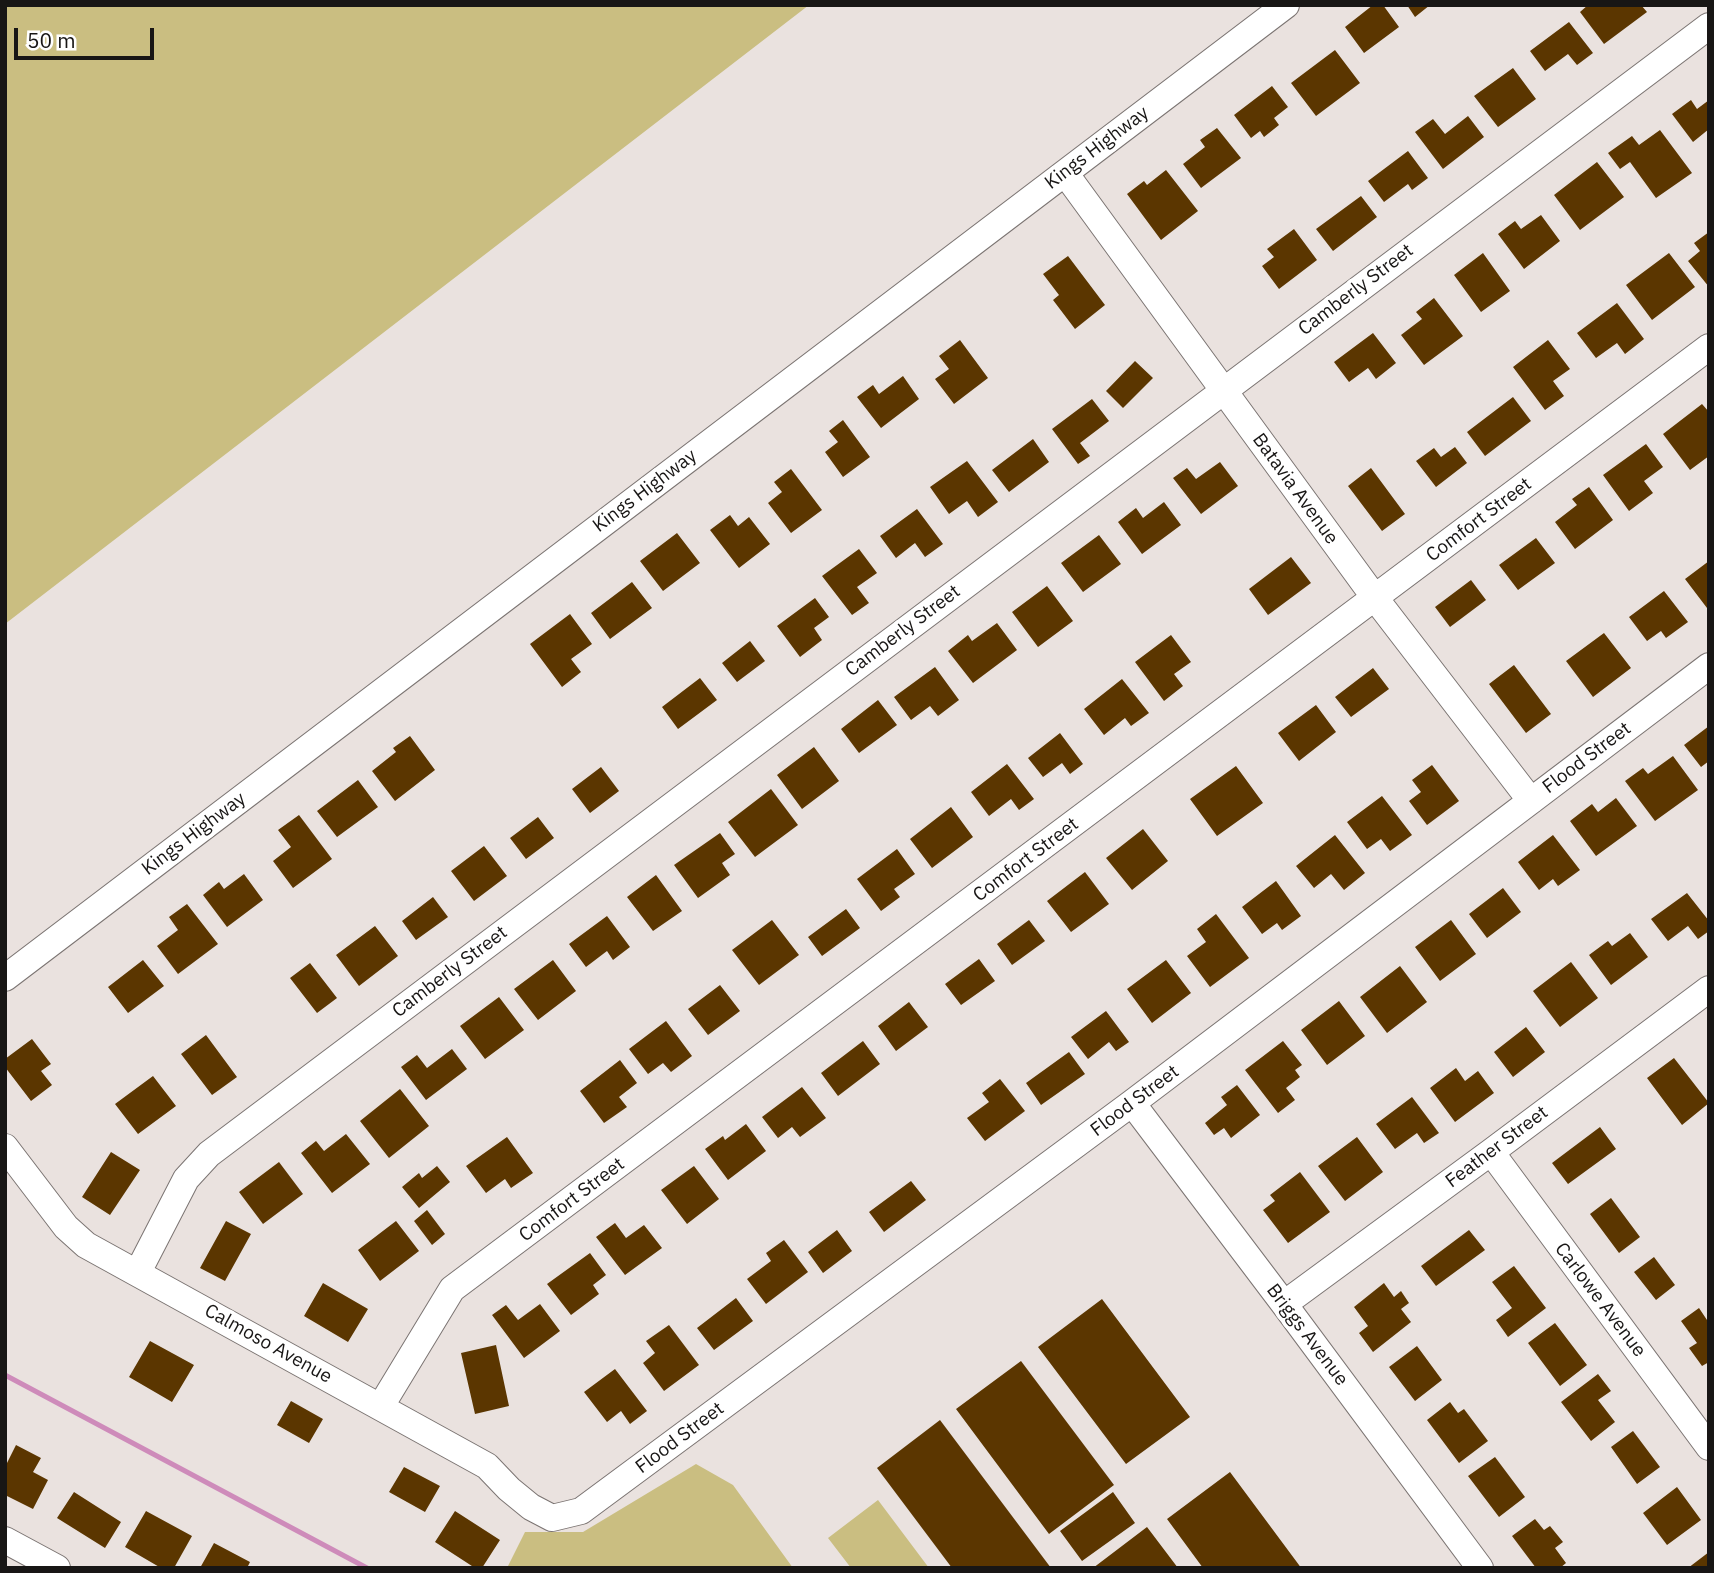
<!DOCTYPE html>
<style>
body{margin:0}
#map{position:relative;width:1714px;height:1573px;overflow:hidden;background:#eae2df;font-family:"IBM Plex Sans",sans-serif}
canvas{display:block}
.frame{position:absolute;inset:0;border:7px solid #181615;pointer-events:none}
.scale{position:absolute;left:14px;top:28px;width:140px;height:32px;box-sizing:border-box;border:4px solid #181615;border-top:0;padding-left:9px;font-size:21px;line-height:24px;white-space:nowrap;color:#181615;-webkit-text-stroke:5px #fff;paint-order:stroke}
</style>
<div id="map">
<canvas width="1714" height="1573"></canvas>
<div class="frame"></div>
<div class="scale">50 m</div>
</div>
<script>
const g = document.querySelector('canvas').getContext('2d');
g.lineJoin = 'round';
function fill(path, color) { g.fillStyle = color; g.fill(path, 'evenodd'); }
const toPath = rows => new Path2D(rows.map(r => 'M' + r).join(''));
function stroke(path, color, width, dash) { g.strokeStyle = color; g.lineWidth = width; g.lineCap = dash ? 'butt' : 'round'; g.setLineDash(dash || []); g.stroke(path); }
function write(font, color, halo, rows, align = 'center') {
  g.font = font + ' "IBM Plex Sans",sans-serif'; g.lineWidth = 7; g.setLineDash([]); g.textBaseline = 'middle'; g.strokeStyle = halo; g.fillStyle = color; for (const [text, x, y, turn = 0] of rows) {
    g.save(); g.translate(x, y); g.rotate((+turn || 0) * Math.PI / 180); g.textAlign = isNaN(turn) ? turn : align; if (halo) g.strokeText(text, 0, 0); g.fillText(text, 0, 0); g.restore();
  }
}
const green = toPath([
 [5,5,809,5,5,624],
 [696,1464,733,1485,793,1568,507,1568,525,1532,583,1532],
 [878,1500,929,1568,851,1568,828,1538]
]);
const stream = toPath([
 [5,1375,367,1568]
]);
const building = toPath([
 [1373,5,1383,5,1399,27,1364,53,1345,27],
 [1407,5,1430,5,1415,17],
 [1588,5,1641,5,1647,12,1604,44,1580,12],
 [1569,22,1593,53,1577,65,1568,54,1545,71,1530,51],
 [1335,50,1360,83,1316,116,1291,83],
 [1513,68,1536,99,1498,127,1474,96],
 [1272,86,1288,107,1274,118,1279,125,1264,137,1260,131,1251,138,1234,115],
 [1691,100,1697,109,1709,100,1709,129,1693,142,1672,114],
 [1468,116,1484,137,1443,169,1415,132,1433,119,1445,134],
 [1217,128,1241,158,1201,188,1183,164,1205,147,1200,140],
 [1660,130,1692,173,1656,198,1630,162,1620,169,1608,153,1632,136,1639,145],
 [1408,151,1428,178,1412,190,1408,184,1384,202,1368,181],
 [1597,162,1624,197,1580,230,1554,195],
 [1166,170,1198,211,1161,240,1127,194,1144,181,1147,185],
 [1361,196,1377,217,1333,251,1316,229],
 [1541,215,1560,241,1524,269,1498,234,1515,221,1521,229],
 [1294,229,1317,260,1279,289,1262,266,1274,257,1267,249],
 [1709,232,1709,287,1688,261,1700,251,1694,243],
 [1483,253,1510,291,1481,312,1454,275],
 [1669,253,1695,287,1652,320,1626,285],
 [1068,256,1105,305,1075,329,1053,300,1059,295,1043,274],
 [1434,298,1463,336,1424,365,1401,335,1422,319,1416,312],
 [1617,303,1644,339,1625,354,1617,343,1596,358,1577,333],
 [1373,333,1396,363,1376,379,1368,368,1349,382,1334,362],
 [960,340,988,378,954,404,935,379,949,369,939,356],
 [1548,340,1570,369,1553,381,1564,396,1545,410,1513,367],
 [1135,361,1153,378,1123,408,1106,391],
 [903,376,919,399,881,428,857,397,873,385,879,394],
 [1513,397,1531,421,1485,456,1467,432],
 [1092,399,1109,421,1080,443,1090,456,1078,464,1052,429],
 [1702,404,1709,412,1709,456,1690,470,1663,434],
 [843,420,870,457,843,477,825,452,838,442,829,431],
 [1033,439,1049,462,1009,492,992,470],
 [1646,444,1663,467,1644,481,1653,493,1629,511,1603,475],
 [1455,447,1467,463,1436,487,1416,461,1434,448,1441,457],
 [967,461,998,502,978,517,967,501,949,514,930,487],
 [1220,462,1238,486,1201,514,1173,478,1187,468,1196,479],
 [1371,468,1405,514,1382,531,1348,486],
 [791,469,822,510,791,533,768,503,782,492,774,482],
 [1589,487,1613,520,1575,549,1555,522,1577,505,1572,499],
 [1164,502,1181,525,1142,554,1118,522,1136,508,1143,518],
 [917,509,943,544,925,557,915,543,896,558,880,536],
 [730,515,738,526,749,517,770,544,739,568,710,530],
 [677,533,700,563,663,591,640,561],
 [1099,535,1121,564,1083,592,1061,563],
 [1536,538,1555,563,1518,590,1499,565],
 [859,549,877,573,857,587,869,603,852,615,822,576],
 [1291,557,1311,583,1268,615,1249,589],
 [1709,561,1709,606,1707,608,1685,579],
 [1471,580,1486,600,1450,627,1435,607],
 [632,582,652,608,610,639,591,613],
 [1047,586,1073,621,1038,647,1012,612],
 [1664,591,1688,622,1666,638,1661,631,1647,641,1629,617],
 [815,598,829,617,814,628,822,640,800,657,777,626],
 [570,614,592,644,571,659,581,672,562,687,530,644],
 [997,623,1017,650,973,683,948,651,968,635,972,641],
 [1604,633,1631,668,1593,697,1566,661],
 [1171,635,1191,662,1174,674,1183,686,1164,701,1135,662],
 [750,641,765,661,737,682,722,663],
 [1514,665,1551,714,1526,733,1489,684],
 [935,667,959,700,938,716,930,706,911,720,894,697],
 [1373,668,1389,689,1351,717,1335,697],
 [700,678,717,700,678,729,662,707],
 [1122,679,1149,713,1131,726,1125,718,1104,735,1084,709],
 [878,700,897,725,859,753,841,729],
 [1316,705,1336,732,1299,761,1278,733],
 [1709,726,1709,761,1701,767,1684,745],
 [1060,733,1083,764,1070,774,1062,763,1043,777,1028,758],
 [410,736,435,770,395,801,372,771,396,752,393,748],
 [814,747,839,781,802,809,777,775],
 [1673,756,1698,790,1655,821,1625,781,1643,768,1648,774],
 [1007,764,1034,799,1019,810,1011,799,989,816,971,792],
 [1432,765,1459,801,1427,825,1409,801,1421,792,1412,780],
 [1236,766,1263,803,1217,836,1190,799],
 [601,767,619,791,590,813,572,789],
 [358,780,378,807,337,837,317,811],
 [771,789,798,825,755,857,728,822],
 [1382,796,1412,835,1390,851,1381,839,1367,849,1347,822],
 [1616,798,1637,826,1596,856,1570,821,1592,804,1598,812],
 [951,807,973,837,932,868,910,839],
 [299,815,332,859,293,888,273,861,291,847,278,830],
 [538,817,554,838,526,859,510,838],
 [1143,829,1168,861,1132,890,1106,858],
 [720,833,735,854,722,863,730,875,698,898,674,865],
 [1335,835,1365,873,1344,890,1331,874,1314,888,1296,866],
 [1553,835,1580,870,1558,886,1553,879,1539,890,1518,862],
 [484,846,507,876,474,901,451,871],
 [897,849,915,874,894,889,900,897,881,911,857,879],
 [1085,872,1109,904,1071,932,1047,901],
 [244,874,263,900,227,927,203,895,219,882,224,889],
 [656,875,682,911,653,931,627,897],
 [1276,881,1301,916,1282,930,1277,923,1262,934,1242,907],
 [1503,888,1521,912,1487,938,1469,914],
 [1687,893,1709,921,1709,931,1698,939,1688,926,1668,941,1651,919],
 [433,897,448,917,416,940,402,921],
 [187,904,218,944,178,974,157,946,178,930,169,917],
 [846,909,860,928,822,956,808,937],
 [1216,914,1249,958,1210,987,1187,956,1206,942,1197,929],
 [607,916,630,947,613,960,607,951,586,967,569,944],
 [772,920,799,955,759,985,732,950],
 [1029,920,1045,941,1012,965,997,944],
 [1451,920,1476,954,1440,981,1415,947],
 [375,926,398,956,359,986,336,955],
 [1630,933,1648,957,1611,985,1589,955,1608,941,1612,946],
 [979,959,995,981,961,1005,945,984],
 [143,960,164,986,128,1013,108,987],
 [553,960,576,991,538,1020,514,989],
 [1166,960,1191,993,1152,1023,1127,989],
 [1571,962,1598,998,1560,1027,1533,991],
 [310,963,337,998,317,1013,290,978],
 [1400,966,1427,1002,1387,1033,1360,997],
 [720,985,740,1011,708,1035,688,1009],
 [499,997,524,1030,485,1059,460,1026],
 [1339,1001,1365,1036,1327,1065,1301,1030],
 [909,1002,928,1027,896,1051,878,1026],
 [1106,1011,1129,1042,1116,1051,1109,1042,1088,1059,1071,1037],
 [666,1021,692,1056,671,1072,663,1063,648,1074,629,1049],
 [1526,1027,1545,1052,1513,1077,1494,1052],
 [206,1035,237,1077,212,1095,181,1054],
 [32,1039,51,1064,41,1071,52,1085,31,1101,5,1067,5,1059],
 [863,1041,880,1064,838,1096,821,1073],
 [1283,1041,1302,1065,1295,1070,1300,1077,1286,1088,1295,1100,1278,1113,1245,1070],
 [452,1049,467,1069,426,1100,401,1067,417,1055,427,1068],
 [1069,1052,1085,1074,1041,1105,1026,1083],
 [1674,1058,1709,1103,1682,1125,1647,1078],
 [620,1060,637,1083,619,1097,627,1107,604,1123,580,1091],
 [1456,1068,1465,1081,1478,1071,1494,1093,1455,1122,1430,1088],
 [153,1076,176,1106,138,1134,115,1104],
 [1000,1079,1025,1111,985,1141,967,1118,989,1102,982,1093],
 [1237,1085,1260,1115,1231,1138,1224,1128,1214,1135,1205,1123,1227,1105,1221,1097],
 [802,1087,826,1118,800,1137,792,1127,778,1138,762,1117],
 [400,1089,429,1126,389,1158,360,1121],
 [1412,1097,1439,1133,1424,1143,1417,1133,1395,1149,1376,1124],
 [746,1124,766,1151,728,1180,705,1149,723,1136,725,1140],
 [1600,1127,1616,1149,1568,1184,1552,1163],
 [346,1134,370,1164,332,1193,301,1153,316,1141,324,1151],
 [507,1137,533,1173,511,1188,505,1179,486,1193,466,1166],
 [1357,1137,1383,1172,1345,1201,1318,1166],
 [111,1152,140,1170,110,1215,82,1197],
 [279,1162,303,1194,263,1224,239,1192],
 [437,1166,450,1182,419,1208,402,1187,419,1173,422,1178],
 [694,1166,719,1199,687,1224,661,1190],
 [1300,1172,1330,1212,1288,1243,1263,1210,1275,1201,1270,1195],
 [911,1181,926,1200,884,1232,869,1212],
 [1611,1198,1640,1237,1619,1253,1590,1214],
 [427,1210,445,1234,432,1245,414,1221],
 [226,1221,251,1234,225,1281,200,1268],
 [396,1221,419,1251,380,1281,358,1250],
 [615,1223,626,1238,644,1225,662,1248,625,1275,596,1237],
 [837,1230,852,1251,823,1273,808,1252],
 [1469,1230,1485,1250,1436,1286,1421,1266],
 [784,1240,808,1272,766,1304,747,1279,771,1261,766,1253],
 [590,1253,606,1275,593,1285,599,1294,571,1315,547,1284],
 [1654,1257,1675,1285,1656,1300,1634,1272],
 [1514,1266,1546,1308,1508,1337,1496,1320,1512,1308,1492,1282],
 [323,1283,368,1309,348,1342,304,1316],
 [1384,1283,1394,1297,1401,1291,1409,1303,1401,1309,1411,1322,1373,1352,1359,1333,1368,1326,1354,1307],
 [736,1298,753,1321,714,1350,697,1328],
 [1102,1299,1190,1417,1126,1464,1038,1347],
 [540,1304,560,1331,524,1358,492,1315,506,1305,518,1320],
 [1699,1308,1709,1323,1709,1362,1702,1366,1689,1348,1697,1343,1681,1321],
 [1555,1323,1587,1365,1560,1386,1528,1343],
 [669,1325,699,1365,664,1391,643,1363,655,1353,646,1341],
 [150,1341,194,1365,172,1402,129,1377],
 [496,1345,509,1406,475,1414,461,1353],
 [1417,1346,1442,1380,1415,1401,1389,1367],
 [1021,1361,1114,1485,1049,1534,956,1409],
 [615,1369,647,1411,630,1424,621,1411,607,1422,584,1392],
 [1598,1374,1611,1391,1598,1400,1615,1422,1591,1441,1561,1402],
 [291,1401,323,1419,309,1443,277,1425],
 [1450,1402,1458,1413,1464,1409,1488,1441,1459,1463,1427,1420],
 [940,1420,1051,1568,952,1568,877,1468],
 [1633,1431,1660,1467,1637,1484,1611,1447],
 [16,1445,41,1458,33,1472,48,1480,33,1509,5,1495,5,1467],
 [1495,1457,1525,1497,1499,1517,1468,1476],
 [404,1467,440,1486,425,1512,389,1492],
 [1230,1472,1299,1565,1301,1568,1203,1568,1167,1519],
 [1677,1487,1701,1520,1667,1545,1643,1513],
 [74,1492,121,1522,105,1548,57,1518],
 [1113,1492,1135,1523,1082,1561,1060,1531],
 [146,1511,192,1536,174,1568,161,1568,125,1547],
 [455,1511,500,1540,482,1568,475,1568,435,1542],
 [1535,1519,1544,1530,1550,1526,1563,1542,1555,1548,1566,1563,1560,1568,1536,1568,1512,1536],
 [1147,1527,1178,1568,1093,1568],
 [214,1543,250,1562,247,1568,200,1568],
 [1709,1552,1709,1568,1688,1568]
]);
const minor = toPath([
 [1065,173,1375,598,1531,801],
 [5,978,1286,5],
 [1132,1103,1284,1304,1480,1568],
 [5,1147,66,1227,86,1245,487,1466,509,1489,531,1507,552,1518,581,1511,1132,1103,1709,666],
 [1491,1152,1709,1447],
 [138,1272,186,1179,209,1154,1709,26],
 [1284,1304,1491,1152,1709,989],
 [381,1406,452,1289,1709,347],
 [5,1540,57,1568]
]);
const streetNames = [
 ["Kings Highway",1097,148,-37],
 ["Camberly Street",1356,290,-37],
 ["Batavia Avenue",1295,489,54],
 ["Kings Highway",645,491,-37],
 ["Comfort Street",1479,520,-37],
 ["Camberly Street",903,631,-37],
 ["Flood Street",1587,758,-37],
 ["Kings Highway",194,834,-37],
 ["Comfort Street",1026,860,-37],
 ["Camberly Street",450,972,-37],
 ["Flood Street",1135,1101,-37],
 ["Feather Street",1497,1147,-37],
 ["Comfort Street",572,1200,-37],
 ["Carlowe Avenue",1600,1300,53],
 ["Briggs Avenue",1307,1335,53],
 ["Calmoso Avenue",268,1344,29],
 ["Flood Street",680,1438,-37]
];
fill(green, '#cabe81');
stroke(stream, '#ce8bba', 5);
fill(building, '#5b3600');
stroke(minor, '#7b7472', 28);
stroke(minor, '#fff', 26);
write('19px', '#181615', '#fff', streetNames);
</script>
